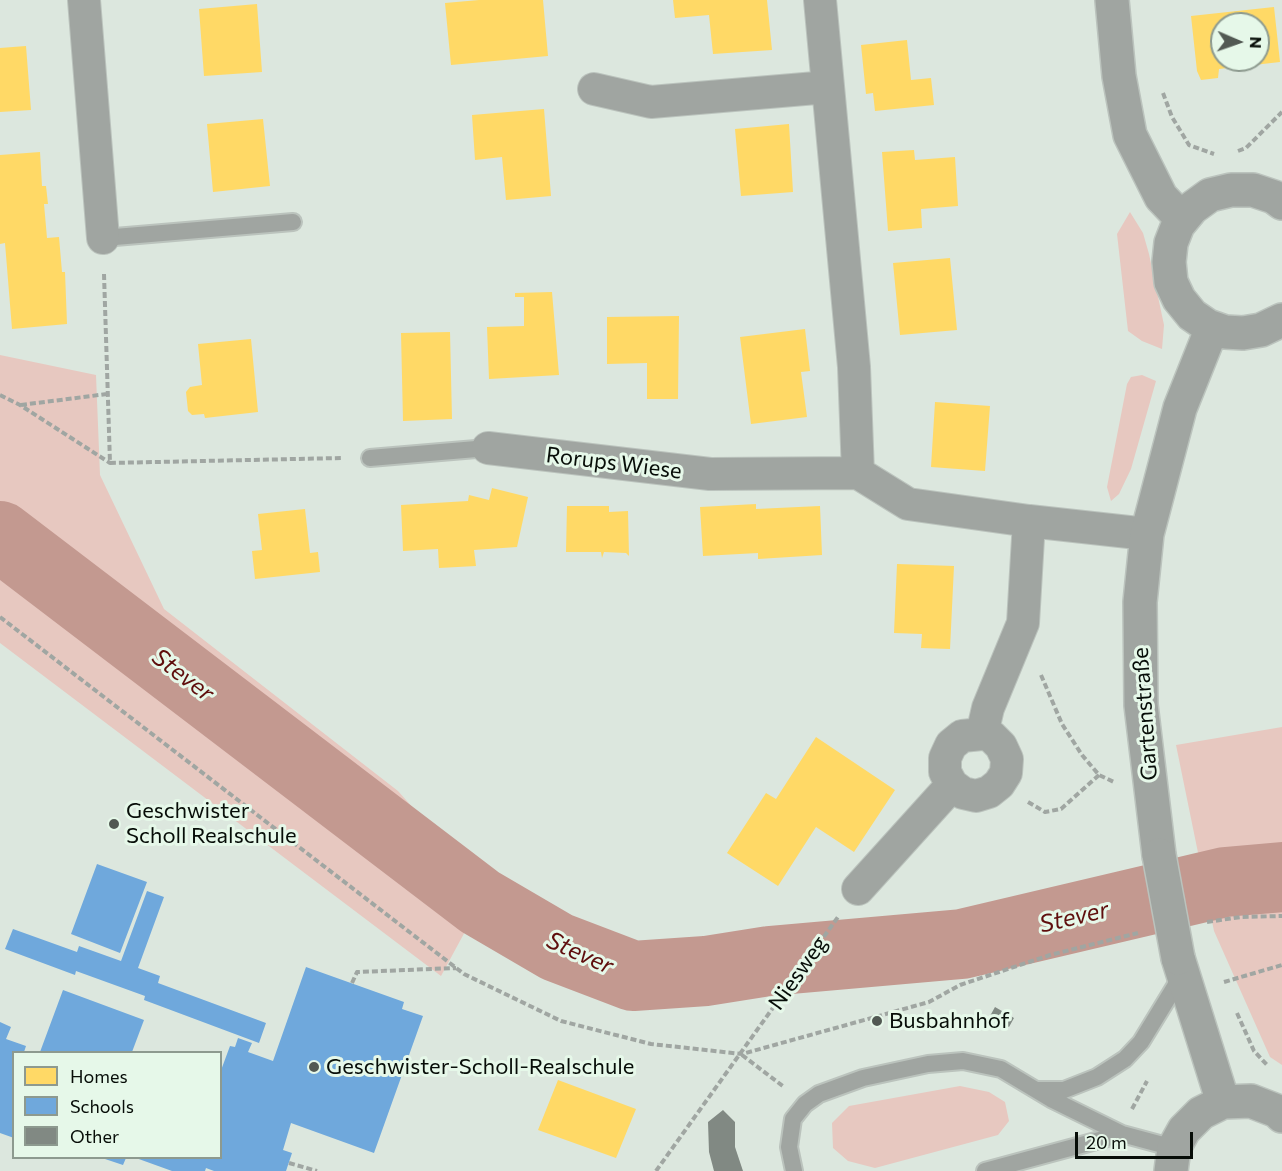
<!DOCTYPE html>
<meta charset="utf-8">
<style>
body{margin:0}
#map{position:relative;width:1282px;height:1171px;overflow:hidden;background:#dce7de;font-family:Commissioner,sans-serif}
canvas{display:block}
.legend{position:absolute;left:12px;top:1051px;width:210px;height:108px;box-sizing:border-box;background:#e6f8e9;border:2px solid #8d9a8f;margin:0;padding:8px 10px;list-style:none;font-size:18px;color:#070d08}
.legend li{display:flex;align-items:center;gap:12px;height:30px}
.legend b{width:30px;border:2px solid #8d9a8f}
.north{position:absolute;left:1210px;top:12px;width:60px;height:60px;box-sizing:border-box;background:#e6f8e9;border:2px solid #8d9a8f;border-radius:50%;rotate:92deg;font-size:16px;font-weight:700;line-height:24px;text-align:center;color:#070d08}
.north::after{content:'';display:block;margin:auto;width:21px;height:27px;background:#525953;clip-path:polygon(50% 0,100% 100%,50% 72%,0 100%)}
.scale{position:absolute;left:1075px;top:1132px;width:118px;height:27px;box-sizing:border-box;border:3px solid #070d08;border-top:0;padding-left:8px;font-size:18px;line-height:21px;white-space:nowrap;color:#070d08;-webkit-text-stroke:4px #e6f8e9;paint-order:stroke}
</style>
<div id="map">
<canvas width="1282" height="1171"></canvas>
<ul class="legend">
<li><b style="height:16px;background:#ffd966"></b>Homes</li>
<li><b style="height:16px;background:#6fa8dc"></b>Schools</li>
<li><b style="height:16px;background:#818983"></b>Other</li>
</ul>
<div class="north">N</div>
<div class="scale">20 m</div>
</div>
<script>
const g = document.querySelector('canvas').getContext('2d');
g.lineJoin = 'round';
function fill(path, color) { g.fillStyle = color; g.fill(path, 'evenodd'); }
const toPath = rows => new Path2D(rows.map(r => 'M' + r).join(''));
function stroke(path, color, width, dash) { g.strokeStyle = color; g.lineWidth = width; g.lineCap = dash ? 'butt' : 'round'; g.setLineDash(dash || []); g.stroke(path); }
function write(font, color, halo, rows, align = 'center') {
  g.font = font + ' Commissioner,sans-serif'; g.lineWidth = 6; g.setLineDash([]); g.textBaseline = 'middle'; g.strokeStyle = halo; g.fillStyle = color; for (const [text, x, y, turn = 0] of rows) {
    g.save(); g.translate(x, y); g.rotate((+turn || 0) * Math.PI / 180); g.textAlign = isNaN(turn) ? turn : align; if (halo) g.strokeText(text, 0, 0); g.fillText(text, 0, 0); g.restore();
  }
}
const green = toPath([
 [1130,212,1143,233,1149,254,1164,325,1162,349,1142,341,1128,331,1117,234],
 [0,355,96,375,100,475,164,609,398,791,487,891,441,976,0,643],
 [1142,375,1156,381,1131,469,1119,494,1111,501,1107,487,1127,384,1131,377],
 [1282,727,1282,1065,1270,1057,1214,931,1176,745],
 [960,1086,989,1092,1005,1102,1009,1121,998,1135,875,1168,848,1161,833,1148,832,1123,849,1106]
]);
const homes = toPath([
 [479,0,543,0,548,56,451,65,445,3],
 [673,0,767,0,772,50,713,54,709,15,675,18],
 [257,4,262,72,204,76,199,9],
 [1274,7,1280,62,1219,69,1218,78,1201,80,1197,71,1191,16],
 [1222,24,1258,24,1258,60,1222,60],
 [907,40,911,80,931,78,934,105,875,111,873,93,866,94,861,45],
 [26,46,31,110,0,112,0,48],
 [544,109,551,196,506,200,502,157,475,160,472,115],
 [263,119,270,186,213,192,207,124],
 [789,124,793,192,741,196,735,129],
 [914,150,915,160,955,157,958,206,921,209,922,228,888,231,882,152],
 [40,152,42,186,46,186,48,204,44,204,47,238,59,237,62,272,65,272,67,324,12,329,5,243,0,244,0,155],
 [950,258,957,330,900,335,893,263],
 [552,292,559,375,489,379,487,327,524,326,524,297,515,297,515,293],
 [679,316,678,399,647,399,647,363,607,364,607,317],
 [805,329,810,371,801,372,807,417,751,424,740,337],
 [450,332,452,419,403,421,401,333],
 [251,339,258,412,205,418,204,414,192,415,188,411,186,392,190,387,202,385,198,344],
 [935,402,990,406,985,471,931,467],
 [492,488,528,497,517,547,474,550,476,566,439,568,438,549,403,551,401,505,468,501,469,495,489,500],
 [756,504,756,509,820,506,822,555,758,559,758,553,703,556,700,507],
 [567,506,609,506,609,512,628,511,629,556,626,553,604,552,602,558,601,552,566,552],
 [305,509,310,553,318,552,320,572,255,579,252,551,262,550,258,514],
 [897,564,954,566,950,649,921,648,922,634,894,633],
 [816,737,895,790,854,852,816,827,778,886,727,853,766,793,776,799],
 [558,1080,636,1109,616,1158,538,1130]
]);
const schools = toPath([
 [97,864,147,882,120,953,71,934],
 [147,891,164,897,138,968,160,976,158,983,266,1023,259,1043,144,1000,145,996,76,971,75,975,5,949,13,929,77,952,79,946,121,961],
 [306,967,404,1002,402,1009,423,1016,374,1153,291,1123,283,1150,292,1153,286,1171,214,1171,206,1168,205,1171,172,1171,136,1158,220,1158,220,1073,230,1046,235,1047,238,1038,252,1043,248,1052,273,1061],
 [63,990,144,1020,132,1052,40,1052],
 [0,1022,11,1027,6,1039,26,1046,24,1052,14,1052,14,1138,0,1133],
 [102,1158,126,1158,123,1165]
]);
const river = toPath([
 [0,536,480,902,557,947,633,976,706,971,769,961,962,944,1225,882,1282,877]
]);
const building = toPath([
 [995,1007,1014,1018,1009,1027,990,1016],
 [723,1110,735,1122,735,1147,743,1171,714,1171,709,1152,708,1122]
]);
const path = toPath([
 [1163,93,1172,117,1189,145,1214,154],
 [1238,151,1246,148,1282,112],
 [104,274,110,463,342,458],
 [0,395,20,405,110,463],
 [21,405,107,394],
 [0,617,464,974,561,1021,651,1044,742,1054,929,1002,960,985,1050,955,1138,933],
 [1041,675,1062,724,1082,755,1099,775,1114,782],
 [1028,802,1045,812,1061,809,1099,775],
 [1207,922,1241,917,1282,916],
 [1224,982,1282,965],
 [352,983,357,972,456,968],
 [1237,1013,1254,1051,1268,1066],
 [742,1055,784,1087],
 [1132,1109,1147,1081],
 [289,1163,317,1171],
 [656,1171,838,917]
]);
const service = toPath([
 [103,238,293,222],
 [370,458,488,448],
 [1037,1090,1064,1090,1097,1077,1125,1059,1141,1042,1182,975],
 [794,1171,789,1147,793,1119,805,1104,819,1094,863,1078,928,1064,963,1061,1001,1069,1051,1099,1122,1134,1174,1148],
 [985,1171,1122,1134]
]);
const minor = toPath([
 [84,0,103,238],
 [820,0,854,367,858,473],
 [594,89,651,102,828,87],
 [488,448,710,474,858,473,908,504,1029,521,1147,534],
 [952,785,963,793,976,796,989,792,999,784,1006,773,1007,759,1001,746,991,736,982,734],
 [858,889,952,785,945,772,945,758,951,745,962,736,982,734,988,708,1023,623,1029,521]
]);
const tertiary = toPath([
 [1112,0,1119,76,1130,135,1161,197,1182,219],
 [1282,203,1274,197,1253,190,1231,190,1210,195,1192,208,1178,225,1171,243,1169,262,1171,282,1179,299,1192,315,1208,326,1225,332,1243,333,1261,330,1282,320],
 [1159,855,1141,705,1140,602,1147,534,1180,408,1212,328],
 [1178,958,1223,1102],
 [1171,1171,1174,1148,1184,1130,1201,1113,1223,1102,1251,1101,1277,1111,1282,1116]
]);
const tertiaryBridge = toPath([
 [1159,855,1178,958]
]);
const markers = [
 [114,824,6,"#525953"],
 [877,1021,6,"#525953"],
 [314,1067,6,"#525953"]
];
const streetNames = [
 ["Rorups Wiese",614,463,7],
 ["Gartenstraße",1145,714,-94],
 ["Niesweg",798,973,-55]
];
const poiNames = [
 ["Geschwister",126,811],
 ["Scholl Realschule",126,836],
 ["Busbahnhof",889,1021],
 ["Geschwister-Scholl-Realschule",326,1067]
];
const waterNames = [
 ["Stever",183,675,37],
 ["Stever",1074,917,-13],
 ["Stever",580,953,24]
];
fill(green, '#e7c8c0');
fill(homes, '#ffd966');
fill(schools, '#6fa8dc');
stroke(river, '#c39990', 70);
fill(building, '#818983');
stroke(service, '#bbc3bd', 20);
stroke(minor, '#bbc3bd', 34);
stroke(tertiary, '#bbc3bd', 36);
stroke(path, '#a0a6a2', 4, [6, 3]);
stroke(service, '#a0a5a1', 16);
stroke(minor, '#a0a5a1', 32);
stroke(tertiary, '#a0a5a1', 33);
stroke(tertiaryBridge, '#bbc3bd', 36, []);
stroke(tertiaryBridge, '#a0a5a1', 33);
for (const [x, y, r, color] of markers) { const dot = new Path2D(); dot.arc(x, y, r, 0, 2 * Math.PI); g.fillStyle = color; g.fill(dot); stroke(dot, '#e6f8e9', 2); }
write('22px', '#070d08', '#e6f8e9', streetNames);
write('22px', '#070d08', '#e6f8e9', poiNames, 'left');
write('italic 24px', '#5f0e0d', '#e6f8e9', waterNames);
</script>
